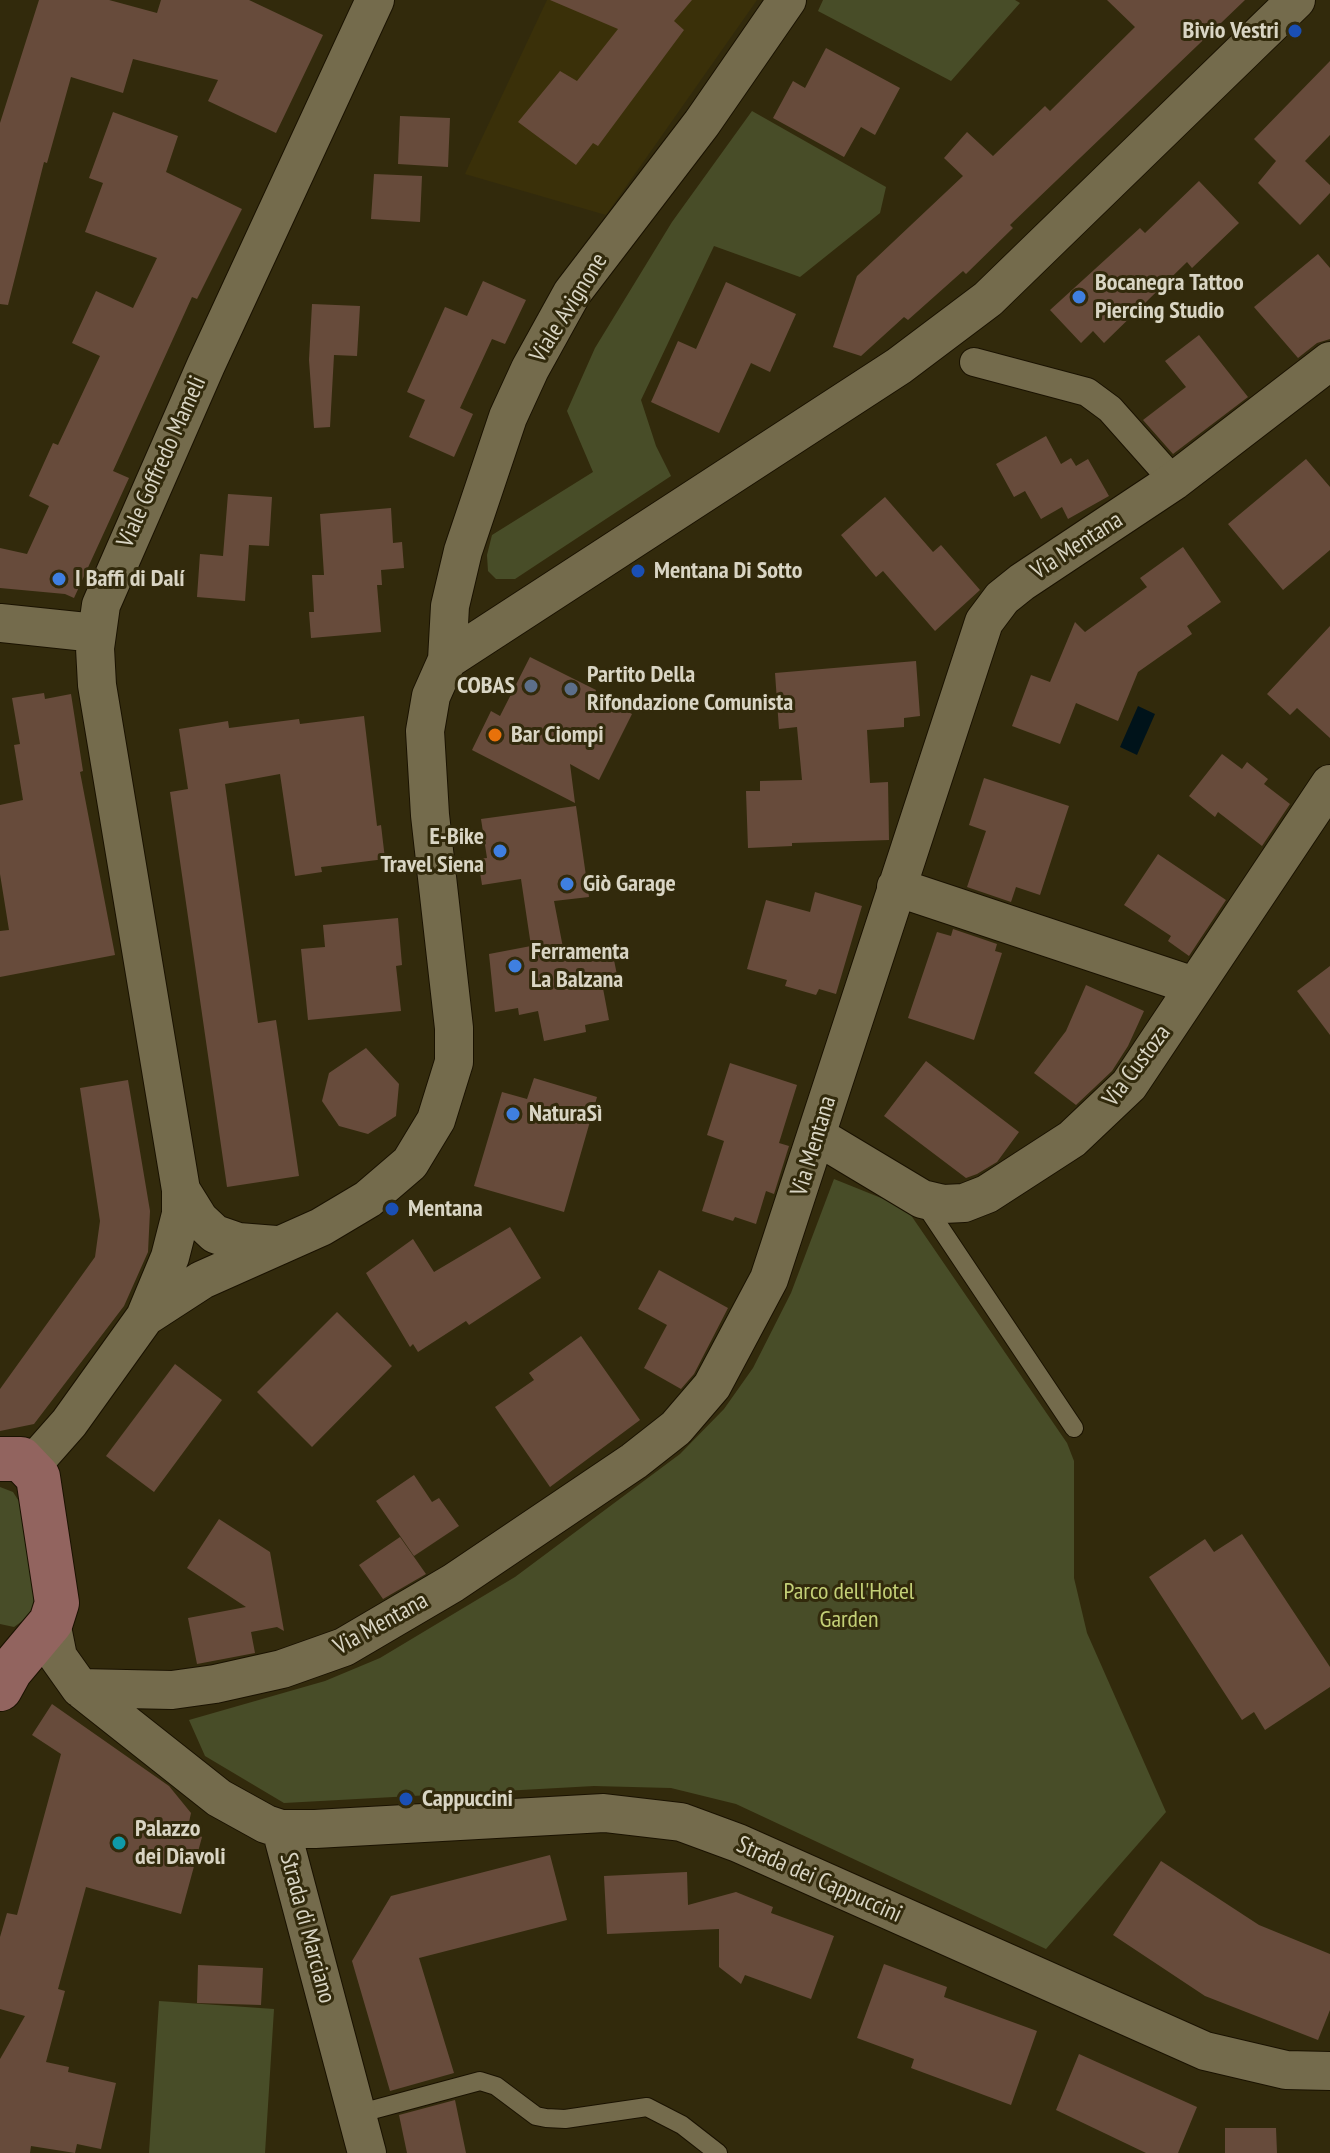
<!DOCTYPE html>
<meta charset="utf-8">
<style>
body{margin:0}
canvas{display:block;background:#322a0c}
</style>
<canvas width="1330" height="2153"></canvas>
<script>
const g = document.querySelector('canvas').getContext('2d');
g.lineJoin = 'round';
function fill(path, color) { g.fillStyle = color; g.fill(path, 'evenodd'); }
const toPath = rows => new Path2D(rows.map(r => 'M' + r).join(''));
function stroke(path, color, width, dash) { g.strokeStyle = color; g.lineWidth = width; g.lineCap = dash ? 'butt' : 'round'; g.setLineDash(dash || []); g.stroke(path); }
function write(font, color, halo, rows, align = 'center') {
  g.font = font + ' "PT Sans Narrow",sans-serif'; g.lineWidth = 6; g.setLineDash([]); g.textBaseline = 'middle'; g.strokeStyle = halo; g.fillStyle = color; for (const [text, x, y, turn = 0] of rows) {
    g.save(); g.translate(x, y); g.rotate((+turn || 0) * Math.PI / 180); g.textAlign = isNaN(turn) ? turn : align; if (halo) g.strokeText(text, 0, 0); g.fillText(text, 0, 0); g.restore();
  }
}
const built = toPath([
 [547,0,757,0,606,215,465,174]
]);
const green = toPath([
 [823,0,1015,0,1020,3,951,81,818,11],
 [752,111,886,187,880,213,800,277,714,246,641,400,656,446,671,476,515,579,496,579,488,571,487,555,492,535,593,472,567,411,595,348,672,222],
 [834,1179,906,1208,1067,1443,1074,1461,1074,1578,1087,1633,1166,1812,1046,1949,736,1804,671,1788,594,1786,284,1803,205,1756,189,1720,325,1681,380,1658,515,1577,680,1454,724,1409,753,1368,791,1293],
 [0,1487,13,1492,22,1506,34,1598,32,1614,14,1627,0,1624],
 [159,2001,274,2009,265,2153,149,2153]
]);
const water = toPath([
 [1138,706,1155,714,1137,755,1120,747]
]);
const building = toPath([
 [39,0,109,0,157,13,161,0,249,0,323,35,276,133,208,101,218,80,133,59,123,93,71,77,47,163,44,162,8,305,0,304,0,123],
 [550,0,692,0,674,21,684,30,598,146,593,143,576,165,518,122,560,71,577,81,618,29],
 [1107,0,1245,0,1010,225,1013,228,966,274,963,271,908,320,904,317,861,356,833,347,857,276,963,176,944,158,967,132,993,156,1045,106,1050,111,1135,27],
 [826,48,900,88,875,135,861,127,844,157,773,118,793,81,805,88],
 [1330,61,1330,135,1305,161,1330,185,1330,193,1300,225,1258,183,1276,161,1254,139],
 [113,112,178,136,166,172,242,209,197,299,192,297,113,471,129,478,74,598,65,594,0,588,0,548,27,554,49,506,29,496,53,443,58,445,100,356,72,343,96,291,133,308,157,258,85,232,103,183,89,178],
 [400,116,450,118,448,167,398,164],
 [374,174,422,176,420,222,371,219],
 [1199,181,1239,223,1192,268,1187,262,1104,343,1093,331,1081,343,1050,310,1140,228,1145,233],
 [1318,254,1330,268,1330,339,1317,343,1298,358,1254,307],
 [483,281,526,300,505,344,492,339,460,408,473,414,454,457,409,437,425,400,407,392,445,307,467,316],
 [726,282,796,314,770,372,751,363,719,433,651,402,678,341,696,349],
 [312,304,360,306,357,356,334,355,330,427,314,428,309,360],
 [1199,335,1248,397,1173,454,1143,420,1186,387,1165,361],
 [1046,436,1061,464,1071,458,1076,466,1088,459,1109,496,1068,519,1062,507,1041,519,1025,491,1014,497,996,464],
 [1306,459,1330,487,1330,550,1283,590,1228,524],
 [228,494,272,497,269,546,249,545,245,601,197,597,200,554,223,556],
 [885,497,933,552,941,545,980,590,935,631,883,571,876,577,841,535],
 [391,508,393,543,402,542,404,568,381,570,382,585,377,585,381,632,311,638,309,612,314,612,312,575,324,575,320,514],
 [1183,547,1221,602,1187,626,1192,634,1138,672,1118,721,1076,703,1060,744,1012,726,1031,675,1050,682,1075,622,1085,632,1147,587,1140,578],
 [1330,626,1330,738,1297,708,1290,715,1267,694],
 [530,657,596,690,594,695,632,714,599,780,570,764,575,803,472,750,491,711,500,716],
 [916,661,920,716,904,718,904,727,867,730,870,783,888,782,889,840,792,843,792,846,748,848,746,791,760,791,760,781,802,780,797,727,779,729,775,673],
 [44,693,45,699,71,694,83,771,80,772,115,955,0,977,0,931,9,930,0,874,0,805,23,800,14,745,20,744,12,698],
 [364,716,377,826,381,825,385,859,321,867,322,872,295,876,280,774,225,784,258,1023,276,1020,299,1176,227,1187,170,792,188,789,179,729,228,721,229,728,299,719,300,724],
 [1222,754,1242,769,1247,762,1268,779,1264,784,1290,804,1262,846,1218,812,1215,817,1189,796],
 [984,778,1069,806,1040,895,1016,887,1011,902,967,887,986,831,969,825],
 [576,806,589,897,554,901,565,958,612,950,617,975,601,978,609,1020,585,1025,586,1032,544,1041,538,1011,519,1015,518,1008,495,1012,489,954,531,946,521,879,482,885,478,859,487,858,481,819],
 [1158,854,1226,900,1189,956,1168,941,1171,936,1124,905],
 [815,892,862,906,836,994,819,989,816,995,785,986,787,980,747,969,766,900,810,912],
 [398,918,402,965,396,966,401,1011,308,1020,301,949,325,947,323,925],
 [953,929,997,944,995,951,1002,953,974,1040,908,1018,937,932,951,936],
 [1330,966,1330,1035,1297,991],
 [1086,985,1144,1011,1128,1046,1112,1071,1076,1105,1034,1073,1066,1031],
 [366,1048,399,1084,396,1116,368,1134,339,1126,322,1101,329,1073],
 [926,1061,1019,1132,997,1162,977,1174,966,1178,884,1116],
 [730,1063,797,1085,779,1143,789,1146,774,1194,766,1191,756,1224,735,1217,733,1221,702,1211,724,1141,707,1135],
 [534,1078,597,1097,564,1212,474,1186,502,1092,527,1099],
 [128,1080,150,1211,148,1252,124,1306,34,1424,0,1431,0,1389,95,1257,100,1221,80,1088],
 [510,1227,541,1278,469,1325,466,1321,418,1352,413,1344,410,1347,366,1273,413,1239,434,1272],
 [659,1270,728,1308,694,1374,681,1389,644,1368,667,1325,638,1309],
 [337,1312,392,1366,312,1447,257,1392],
 [581,1336,640,1420,550,1487,495,1407,534,1380,529,1373],
 [175,1364,222,1400,154,1492,106,1456],
 [414,1475,432,1502,439,1498,459,1526,414,1556,376,1501],
 [219,1519,270,1552,284,1631,277,1627,251,1632,255,1653,197,1664,188,1618,246,1607,187,1568],
 [1242,1534,1330,1667,1330,1687,1265,1730,1254,1712,1242,1720,1149,1577,1205,1539,1214,1552],
 [400,1537,426,1574,383,1599,359,1565],
 [52,1704,169,1786,191,1813,188,1827,202,1837,181,1914,86,1887,58,1989,65,1991,46,2062,69,2067,68,2072,116,2083,101,2149,77,2144,75,2153,31,2146,30,2153,0,2153,0,2059,25,2016,0,2009,0,1937,7,1913,17,1915,61,1754,32,1735],
 [550,1855,567,1920,419,1958,454,2073,390,2091,352,1961,391,1896],
 [1161,1861,1259,1925,1330,1954,1330,2010,1318,2040,1205,1996,1113,1935],
 [687,1872,688,1905,736,1892,773,1907,771,1913,834,1936,811,1999,745,1975,741,1984,719,1967,719,1929,607,1934,604,1876],
 [884,1964,947,1987,944,1997,1037,2031,1011,2105,911,2068,914,2059,857,2038],
 [198,1965,263,1968,261,2005,197,2003],
 [1079,2054,1197,2107,1178,2153,1146,2153,1056,2110],
 [455,2100,466,2153,407,2153,399,2115],
 [1225,2128,1276,2128,1277,2153,1225,2153]
]);
const service = toPath([
 [923,1202,1074,1428],
 [357,2114,480,2081,496,2086,536,2116,546,2118,565,2119,647,2107,682,2125,718,2153]
]);
const pedestrian = toPath([
 [974,362,1087,392,1110,409,1174,481]
]);
const minor = toPath([
 [0,623,96,633],
 [447,660,450,606,463,551,508,417,530,369,572,293,702,123,787,0],
 [896,887,1194,986],
 [817,1136,922,1199,943,1204,964,1203,987,1194,1072,1139,1129,1085,1330,784],
 [181,1190,199,1219,215,1234,238,1242,276,1245],
 [145,1317,202,1280,321,1227,368,1199,410,1163,436,1120,454,1062,454,1028,430,815,425,731,431,696,447,660,899,366,988,299,1296,0],
 [31,1466,69,1423,145,1317,170,1257,181,1214,181,1190,97,685,95,648,101,605,206,365,375,0],
 [51,1622,58,1657,80,1688,219,1798,266,1824,281,1829,315,1829,604,1813,681,1822,738,1843,1205,2051,1286,2070,1330,2071],
 [80,1688,172,1690,215,1684,282,1669,344,1647,453,1583,634,1461,676,1428,712,1386,769,1279,984,622,1002,598,1022,582,1174,481,1330,361],
 [281,1829,367,2153]
]);
const secondary = toPath([
 [0,1459,21,1459,38,1477,57,1603,51,1622,10,1671,0,1689]
]);
const markers = [
 [1295,31,8,"#1a4fb4"],
 [1079,297,8,"#3f7fe0"],
 [638,571,8,"#1a4fb4"],
 [59,579,8,"#3f7fe0"],
 [531,686,8,"#5c6f8a"],
 [571,689,8,"#5c6f8a"],
 [495,735,8,"#e8710a"],
 [500,851,8,"#3f7fe0"],
 [567,884,8,"#3f7fe0"],
 [515,966,8,"#3f7fe0"],
 [513,1114,8,"#3f7fe0"],
 [392,1209,8,"#1a4fb4"],
 [406,1799,8,"#1a4fb4"],
 [119,1843,8,"#0f9aa8"]
];
const poiNames = [
 ["Bivio Vestri",1279,31,"right"],
 ["Bocanegra Tattoo",1095,283],
 ["Piercing Studio",1095,311],
 ["Mentana Di Sotto",654,571],
 ["I Baffi di Dalí",75,579],
 ["Partito Della",587,675],
 ["Rifondazione Comunista",587,703],
 ["COBAS",515,686,"right"],
 ["Bar Ciompi",511,735],
 ["E-Bike",484,837,"right"],
 ["Travel Siena",484,865,"right"],
 ["Giò Garage",583,884],
 ["Ferramenta",531,952],
 ["La Balzana",531,980],
 ["NaturaSì",529,1114],
 ["Mentana",408,1209],
 ["Cappuccini",422,1799],
 ["Palazzo",135,1829],
 ["dei Diavoli",135,1857]
];
const streetNames = [
 ["Viale Avignone",569,308,-58],
 ["Viale Goffredo Mameli",162,462,-66],
 ["Via Mentana",1077,546,-33],
 ["Via Custoza",1137,1066,-53],
 ["Via Mentana",814,1146,-73],
 ["Via Mentana",381,1624,-29],
 ["Strada dei Cappuccini",819,1880,24],
 ["Strada di Marciano",307,1928,75]
];
const parkNames = [
 ["Parco dell'Hotel",849,1592],
 ["Garden",849,1620]
];
fill(built, '#3a3009');
fill(green, '#484d28');
fill(water, '#00131a');
fill(building, '#674b3b');
stroke(service, '#1a1200', 20);
stroke(pedestrian, '#1a1200', 30);
stroke(minor, '#1a1200', 40);
stroke(secondary, '#1a1200', 46);
stroke(service, '#746b4c', 18);
stroke(pedestrian, '#746b4c', 28);
stroke(minor, '#746b4c', 38);
stroke(secondary, '#92645f', 44);
for (const [x, y, r, color] of markers) { const dot = new Path2D(); dot.arc(x, y, r, 0, 2 * Math.PI); g.fillStyle = color; g.fill(dot); stroke(dot, '#322a0c', 3); }
write('bold 24px', '#d9d5c4', '#322a0c', poiNames, 'left');
write('24px', '#d9d5c4', '#322a0c', streetNames);
write('24px', '#c4d077', '#322a0c', parkNames);
</script>
